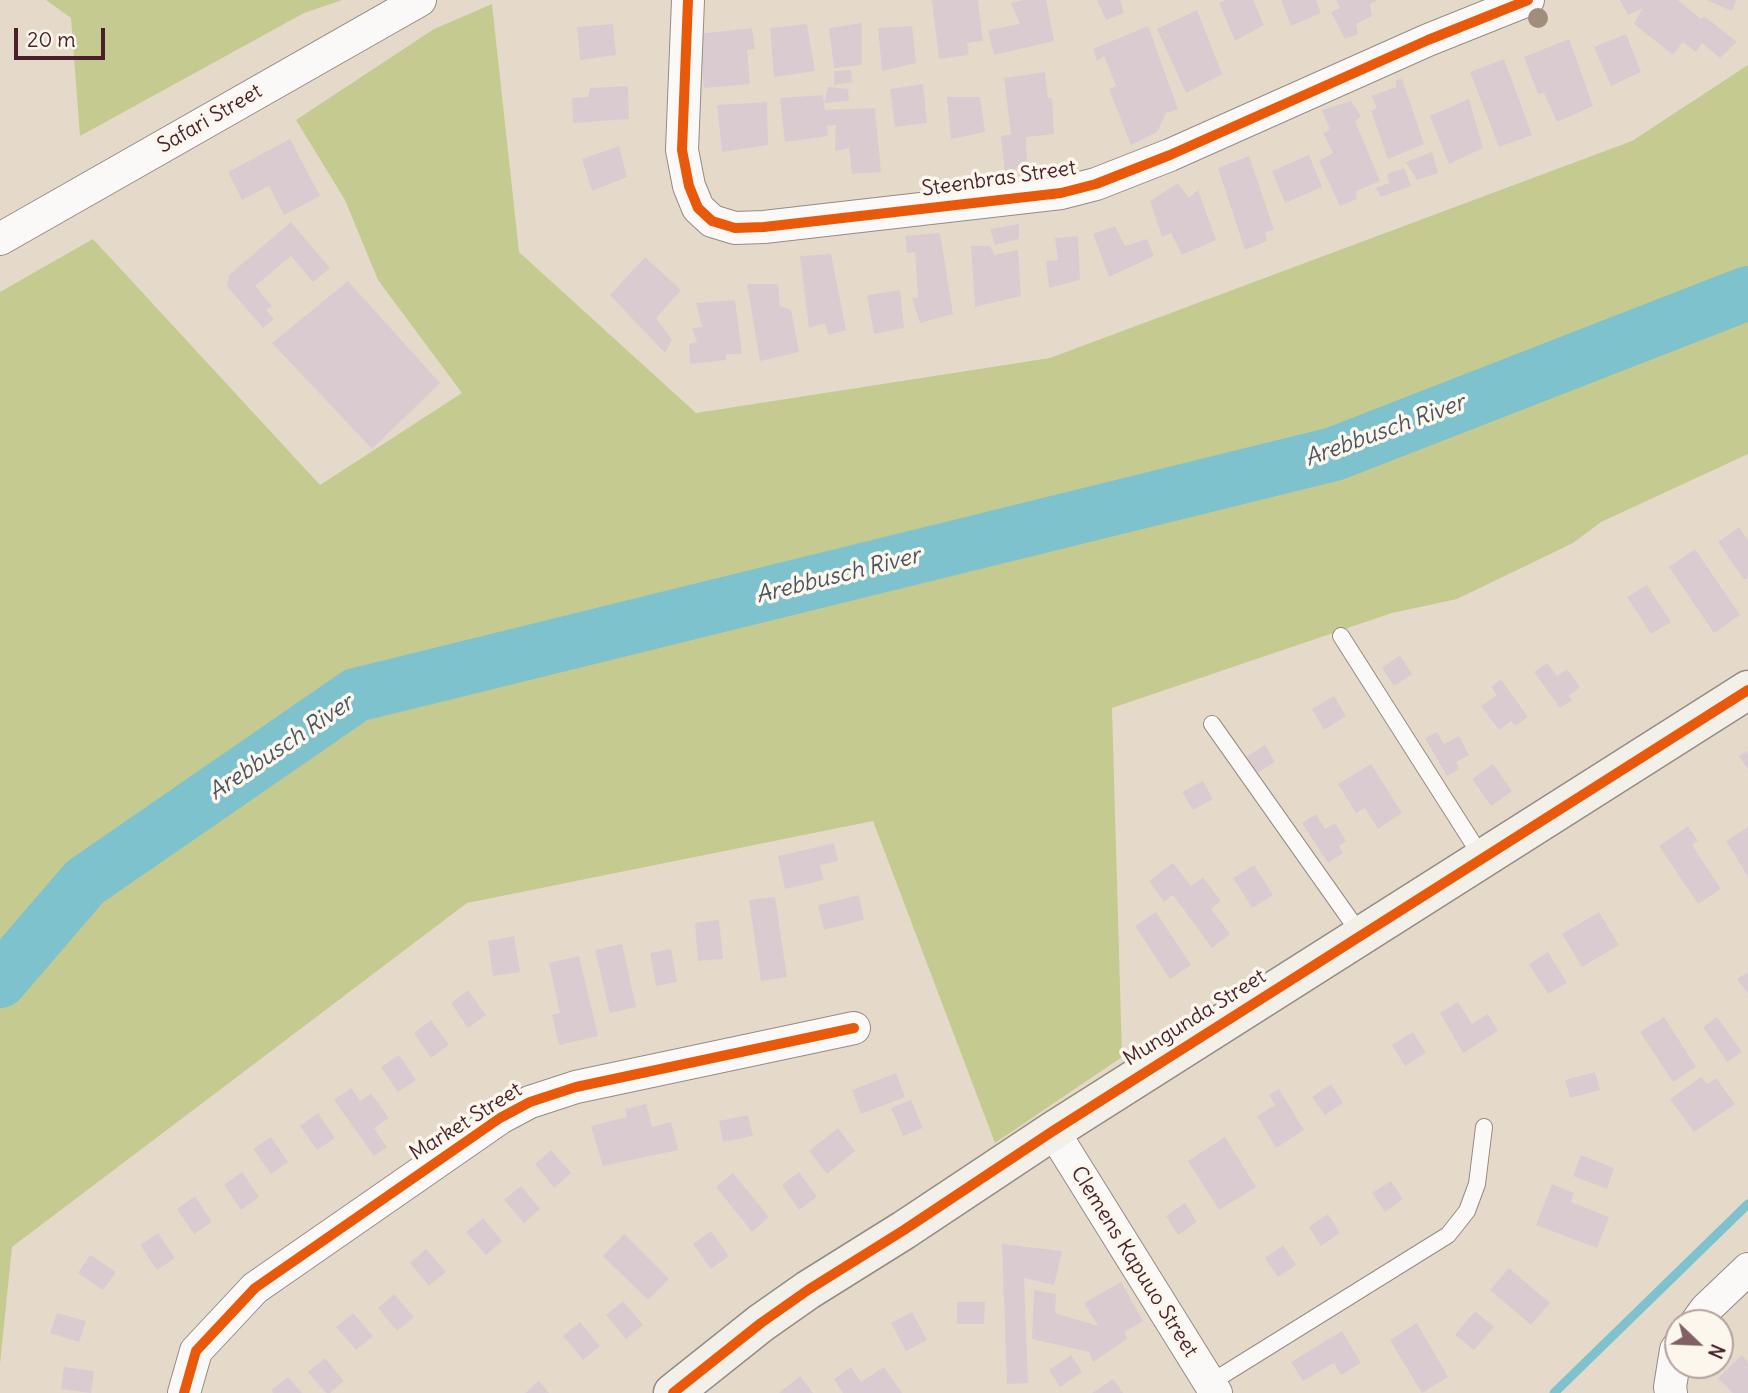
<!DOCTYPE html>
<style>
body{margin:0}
#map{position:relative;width:1748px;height:1393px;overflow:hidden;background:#e5daca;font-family:Delius,sans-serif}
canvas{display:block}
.north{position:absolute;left:1664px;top:1309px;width:70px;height:70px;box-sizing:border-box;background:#fbf7ec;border:2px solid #b4a19f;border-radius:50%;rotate:113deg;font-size:19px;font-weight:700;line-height:28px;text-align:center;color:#4a1f2b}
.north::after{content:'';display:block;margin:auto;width:24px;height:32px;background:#806063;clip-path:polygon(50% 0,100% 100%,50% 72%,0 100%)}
.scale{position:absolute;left:14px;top:28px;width:91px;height:32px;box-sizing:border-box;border:4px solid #4a1f2b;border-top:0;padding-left:9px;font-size:21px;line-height:24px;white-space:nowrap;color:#4a1f2b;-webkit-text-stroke:5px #fbf7ec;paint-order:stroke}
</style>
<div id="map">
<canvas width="1748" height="1393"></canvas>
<div class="north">N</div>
<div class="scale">20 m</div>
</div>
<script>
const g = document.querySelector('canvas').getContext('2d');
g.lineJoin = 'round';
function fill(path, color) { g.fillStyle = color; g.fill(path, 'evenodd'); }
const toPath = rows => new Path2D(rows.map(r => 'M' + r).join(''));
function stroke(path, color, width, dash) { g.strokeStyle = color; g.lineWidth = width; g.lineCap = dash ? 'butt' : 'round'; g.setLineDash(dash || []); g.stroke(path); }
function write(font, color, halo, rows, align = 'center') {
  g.font = font + ' Delius,sans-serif'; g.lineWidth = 7; g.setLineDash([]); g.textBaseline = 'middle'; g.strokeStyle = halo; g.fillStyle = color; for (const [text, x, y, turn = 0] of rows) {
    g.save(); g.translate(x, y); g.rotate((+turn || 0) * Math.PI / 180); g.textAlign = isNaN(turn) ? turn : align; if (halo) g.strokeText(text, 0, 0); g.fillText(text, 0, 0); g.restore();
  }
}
const green = toPath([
 [46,0,342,0,304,13,80,136,71,18],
 [492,4,519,252,696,413,1050,358,1632,141,1748,65,1748,291,1332,452,356,692,84,880,0,978,0,292,93,239,320,485,462,393,378,280,345,200,296,120,434,29],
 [1748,293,1748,454,1601,522,1573,543,1457,599,1392,613,1112,708,1122,1057,995,1143,873,821,467,903,12,1247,0,1364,0,981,85,882,356,695,1334,454]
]);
const stream = toPath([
 [1554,1393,1748,1204]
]);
const river = toPath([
 [0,981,85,882,356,695,1334,454,1748,293]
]);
const building = toPath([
 [932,0,978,0,983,41,967,43,969,55,939,59],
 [1024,0,1046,0,1054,41,994,55,988,30,1020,24,1011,3],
 [1097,0,1120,0,1124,13,1106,20],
 [1226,0,1253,0,1264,25,1235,41,1219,3],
 [1281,0,1316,0,1321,13,1291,26],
 [1336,0,1378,0,1370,4,1372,16,1356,24,1358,34,1345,39,1331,12,1340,8],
 [1620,0,1678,0,1701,19,1704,16,1737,42,1720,58,1702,43,1696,52,1683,42,1673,55,1634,24,1643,8,1628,15],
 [1706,0,1736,0,1732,11],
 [1197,10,1222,74,1186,93,1157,29],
 [862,23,862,65,834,68,829,28],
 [613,24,616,55,580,60,577,27],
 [807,24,815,71,774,77,770,28],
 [912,26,916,63,882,71,878,28],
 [1148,26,1178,109,1166,113,1157,132,1131,145,1109,89,1116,86,1104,56,1097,61,1093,49],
 [752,28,755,49,747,50,750,84,704,88,699,34],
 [1626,34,1641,72,1611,86,1594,47],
 [1569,39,1593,106,1557,122,1544,93,1538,94,1524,57],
 [1504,59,1532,135,1499,147,1470,72],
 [851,70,852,82,834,85,834,71],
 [1045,72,1048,98,1052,98,1054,134,1026,137,1027,167,1005,173,1001,136,1011,134,1004,78],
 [1402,79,1424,144,1388,159,1371,111,1377,108,1371,96,1396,87,1396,80],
 [923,84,927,123,895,127,890,89],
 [628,86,629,119,573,123,572,98,588,97,590,88],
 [828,87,848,89,849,101,824,103,825,110,875,108,881,172,852,174,849,148,835,151,836,125,827,126,828,136,785,142,780,98,823,95,824,103],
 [947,97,980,97,985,132,951,139],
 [1469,99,1483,148,1449,164,1430,116],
 [1351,101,1361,116,1355,121,1380,181,1356,191,1357,199,1340,206,1319,161,1333,153,1323,133,1330,130,1322,110],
 [767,102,768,145,722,152,717,105],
 [290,139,320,196,284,215,269,186,242,200,228,172],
 [619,146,627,177,592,191,582,159],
 [1432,152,1438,173,1417,180,1406,162],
 [1309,155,1322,187,1285,203,1272,171],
 [1249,156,1274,230,1265,232,1267,241,1245,250,1218,168],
 [1404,168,1411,186,1381,197,1376,188,1389,183,1387,174],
 [1178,183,1189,198,1198,190,1216,240,1182,255,1171,233,1162,237,1150,201],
 [291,222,330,268,313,282,291,256,255,286,272,306,266,310,274,319,263,328,227,286,229,275],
 [1019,224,1019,239,995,245,990,229],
 [1115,226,1125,246,1147,239,1154,256,1109,277,1093,234],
 [940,233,953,314,920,323,912,298,918,298,915,252,907,253,905,236],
 [1078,236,1080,280,1049,288,1046,261,1058,260,1055,238],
 [971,246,990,246,994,255,1018,250,1021,296,975,307],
 [831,254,846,330,828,335,825,323,809,328,800,256],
 [645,257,681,290,656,318,672,340,665,353,610,295],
 [348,281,440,383,372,449,272,343],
 [747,284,778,284,780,306,791,310,799,352,760,361],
 [900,290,904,328,874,334,867,295],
 [735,300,742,354,726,354,726,360,690,364,689,344,697,342,692,328,702,327,696,303],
 [1739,527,1748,540,1748,577,1744,580,1718,542],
 [1695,549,1740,615,1714,633,1669,567],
 [1647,585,1671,622,1651,634,1627,597],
 [1400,655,1412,674,1394,686,1382,668],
 [1547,663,1557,676,1567,669,1580,687,1569,696,1572,700,1560,708,1534,672],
 [1501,679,1528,717,1515,726,1511,721,1499,730,1481,706,1497,695,1491,687],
 [1334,696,1346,716,1324,730,1312,709],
 [1437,732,1444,744,1459,736,1469,755,1456,762,1459,769,1447,776,1425,738],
 [1265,745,1275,762,1254,775,1244,758],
 [1748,751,1748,770,1739,756],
 [1371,764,1402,813,1378,829,1365,808,1356,813,1338,784],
 [1493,764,1512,791,1491,806,1472,779],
 [1203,781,1213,799,1193,810,1182,792],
 [1316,814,1325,829,1335,823,1346,841,1339,846,1343,853,1328,863,1302,823],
 [1688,826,1698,841,1692,845,1721,889,1698,904,1659,846],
 [1748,827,1748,877,1726,841],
 [834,843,838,861,820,865,824,880,785,889,778,856],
 [1173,863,1191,886,1203,877,1221,901,1211,909,1230,934,1212,948,1173,895,1164,902,1149,881],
 [1254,865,1273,895,1252,908,1233,878],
 [859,895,864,920,824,930,818,905],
 [775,897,787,977,761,981,749,900],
 [1156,912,1191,965,1170,979,1135,926],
 [1599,912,1619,945,1582,967,1562,934],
 [719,920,723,959,698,961,695,923],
 [514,936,520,972,493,976,488,941],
 [622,944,636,1007,610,1013,595,950],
 [671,949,677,982,656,986,650,953],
 [1548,952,1567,983,1548,994,1529,964],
 [579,956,598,1036,559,1045,552,1015,560,1013,549,963],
 [1748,972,1748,994,1737,979],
 [468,990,486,1015,468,1028,451,1003],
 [1458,1002,1472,1024,1488,1014,1498,1031,1463,1053,1440,1013],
 [1664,1017,1696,1067,1673,1082,1640,1032],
 [1717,1017,1742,1052,1727,1062,1703,1027],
 [431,1020,449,1045,431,1058,414,1033],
 [1413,1032,1426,1053,1405,1066,1392,1045],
 [399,1055,416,1080,398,1092,381,1067],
 [1595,1072,1600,1090,1570,1098,1565,1080],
 [896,1073,905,1097,861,1114,852,1090],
 [1701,1077,1707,1084,1716,1078,1735,1104,1694,1132,1670,1099],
 [1331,1084,1343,1103,1325,1115,1312,1097],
 [351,1088,360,1101,371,1093,389,1118,374,1128,387,1147,374,1156,334,1100],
 [1279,1089,1304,1130,1276,1148,1257,1116,1275,1105,1269,1095],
 [911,1100,923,1128,903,1136,891,1108],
 [646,1104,652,1127,671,1122,678,1150,603,1166,591,1126,627,1117,625,1109],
 [318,1113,335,1138,317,1150,300,1126],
 [748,1115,753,1136,723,1142,719,1121],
 [838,1128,855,1151,827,1174,809,1151],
 [271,1137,288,1162,271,1174,253,1149],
 [1225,1137,1256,1187,1219,1210,1188,1161],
 [551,1150,571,1173,554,1188,535,1164],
 [1581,1155,1614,1168,1607,1189,1573,1176],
 [242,1172,259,1197,241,1210,224,1185],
 [799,1172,817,1197,799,1210,782,1185],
 [733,1173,769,1217,752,1232,716,1187],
 [1391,1181,1403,1199,1385,1212,1372,1193],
 [1552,1184,1574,1193,1571,1202,1609,1217,1597,1248,1536,1225],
 [521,1186,540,1209,524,1223,504,1200],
 [195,1196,212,1222,194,1234,177,1209],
 [1185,1203,1197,1222,1178,1235,1166,1216],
 [1328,1214,1340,1233,1321,1246,1309,1227],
 [483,1218,502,1241,486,1255,466,1232],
 [711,1231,729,1256,711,1269,693,1244],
 [158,1233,175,1258,157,1270,140,1245],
 [624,1234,669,1279,648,1300,603,1256],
 [1002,1244,1062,1251,1054,1285,1024,1278,1028,1383,1007,1384],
 [1283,1245,1296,1265,1278,1277,1265,1258],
 [426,1249,446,1272,429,1286,410,1263],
 [90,1255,116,1272,103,1290,78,1273],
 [1509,1268,1550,1303,1531,1325,1490,1290],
 [1121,1282,1143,1321,1124,1332,1127,1339,1093,1362,1089,1352,1032,1339,1034,1290,1056,1294,1055,1313,1098,1326,1084,1303],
 [394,1294,414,1317,397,1331,378,1308],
 [623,1301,643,1325,626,1339,606,1315],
 [957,1302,985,1302,984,1324,957,1324],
 [1475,1311,1494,1327,1474,1350,1455,1335],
 [912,1312,927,1340,906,1351,891,1323],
 [57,1313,86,1321,79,1342,50,1333],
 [353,1313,373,1336,356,1350,336,1327],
 [580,1322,600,1346,583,1360,563,1336],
 [1417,1323,1448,1377,1422,1393,1390,1340],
 [1342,1331,1361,1363,1341,1375,1334,1363,1303,1381,1291,1362],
 [1071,1355,1082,1372,1060,1387,1049,1370],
 [1742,1355,1748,1362,1748,1393,1733,1393,1718,1378],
 [325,1358,344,1381,330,1393,326,1393,308,1372],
 [64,1367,94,1371,91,1393,61,1389],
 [851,1367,861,1382,884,1367,902,1393,843,1393,834,1379],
 [800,1376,813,1393,779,1393],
 [288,1377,302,1393,273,1393,271,1390],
 [1113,1379,1123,1393,1092,1393],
 [539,1381,549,1393,525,1393]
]);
const lane = toPath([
 [1341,636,1483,859],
 [1212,724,1361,935],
 [1210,1383,1448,1235,1467,1211,1477,1184,1484,1127]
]);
const street = toPath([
 [688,0,682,150,689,186,698,208,712,221,735,228,764,227,1061,193,1096,184,1170,155,1428,40,1528,0],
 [0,239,420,0],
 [1053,1131,1216,1393],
 [1696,1323,1706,1309,1748,1269],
 [184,1393,196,1351,255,1288,500,1118,530,1102,576,1087,854,1028],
 [1671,1393,1670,1387,1676,1350,1678,1347]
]);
const secondary = toPath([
 [673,1393,761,1323,808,1290,904,1230,1053,1131,1748,690]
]);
const cycleway = toPath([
 [688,0,682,150,689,186,698,208,712,221,735,228,764,227,1061,193,1096,184,1170,155,1428,40,1528,0],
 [184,1393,196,1351,255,1288,500,1118,530,1102,576,1087,854,1028],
 [673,1393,761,1323,808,1290,904,1230,1053,1131,1748,690]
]);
const trees = [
 [1538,18]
];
const streetNames = [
 ["Safari Street",210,119,-30],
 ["Steenbras Street",999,179,-8],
 ["Mungunda Street",1195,1018,-32],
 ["Market Street",466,1122,-32],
 ["Clemens Kapuuo Street",1134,1262,58]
];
const waterNames = [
 ["Arebbusch River",1385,431,-20],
 ["Arebbusch River",838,576,-14],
 ["Arebbusch River",281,748,-34]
];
fill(green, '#c5ca90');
stroke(stream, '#7dc2cd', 9);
stroke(river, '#7dc2cd', 54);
fill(building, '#dacbd1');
stroke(lane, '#968a84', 18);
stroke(street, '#968a84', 34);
stroke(secondary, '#968a84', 41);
stroke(lane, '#fbf9f7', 16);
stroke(street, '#fbf9f7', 32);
stroke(secondary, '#f3efe9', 38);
stroke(cycleway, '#e8590c', 10);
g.fillStyle = '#a08d7b';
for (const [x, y] of trees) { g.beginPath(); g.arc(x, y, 10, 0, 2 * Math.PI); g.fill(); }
write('21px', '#4a1f2b', '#fbf7ec', streetNames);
write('italic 23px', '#4c5464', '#fbf7ec', waterNames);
</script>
